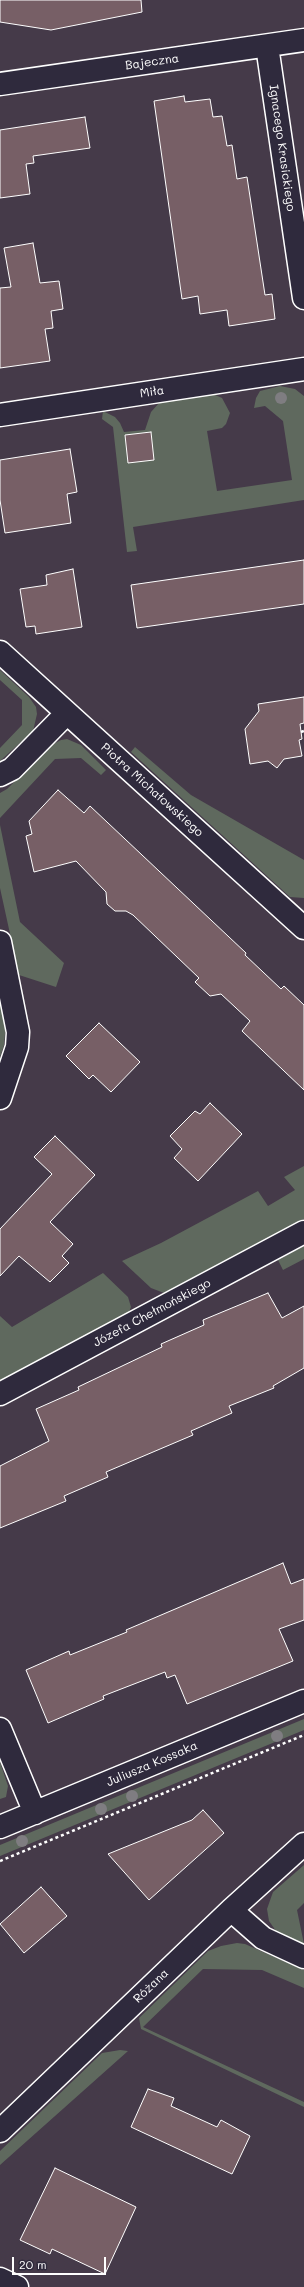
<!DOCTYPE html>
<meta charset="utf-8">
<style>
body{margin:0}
#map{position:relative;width:304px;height:2287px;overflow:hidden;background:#453a49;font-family:Mali,sans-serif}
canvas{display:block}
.scale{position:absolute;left:12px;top:2257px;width:94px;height:18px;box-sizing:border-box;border:2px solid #fff;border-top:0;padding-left:5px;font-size:12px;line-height:14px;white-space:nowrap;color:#fff;-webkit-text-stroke:3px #2f2a3d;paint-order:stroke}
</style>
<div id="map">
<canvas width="304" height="2287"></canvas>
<div class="scale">20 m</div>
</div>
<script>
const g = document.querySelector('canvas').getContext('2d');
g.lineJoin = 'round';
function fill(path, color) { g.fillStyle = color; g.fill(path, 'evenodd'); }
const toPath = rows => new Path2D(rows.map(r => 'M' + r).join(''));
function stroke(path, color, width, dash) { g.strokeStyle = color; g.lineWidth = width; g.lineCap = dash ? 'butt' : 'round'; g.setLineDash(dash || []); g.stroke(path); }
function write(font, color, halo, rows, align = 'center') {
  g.font = font + ' Mali,sans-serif'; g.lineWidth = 3; g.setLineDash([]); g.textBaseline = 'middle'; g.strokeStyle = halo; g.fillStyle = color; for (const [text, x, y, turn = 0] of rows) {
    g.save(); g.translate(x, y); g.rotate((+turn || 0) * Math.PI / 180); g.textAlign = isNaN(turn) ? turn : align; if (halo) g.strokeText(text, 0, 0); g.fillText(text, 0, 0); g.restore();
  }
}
const green = toPath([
 [280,386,295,389,304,396,304,500,133,527,137,551,127,552,113,427,102,419,103,411,115,417,120,423,124,432,145,430,151,412,159,403,166,400,213,394,222,398,230,413,226,424,222,428,207,431,217,491,292,480,283,421,265,406,254,408,256,398,260,391],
 [0,670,29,697,36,707,37,714,33,731,0,761,0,748,22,725,22,700,0,680],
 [67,739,81,745,106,770,101,775,81,758,55,759,0,818,0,793,7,789,53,744,61,740],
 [135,747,191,795,304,860,304,898,290,897,131,752],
 [0,825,20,922,64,963,56,987,19,975,0,888],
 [0,999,6,1023,4,1045,0,1057],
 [304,1166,304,1219,164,1293,151,1288,122,1261,161,1243,258,1191,268,1206,295,1190,284,1177],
 [304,1246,304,1259,283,1270,278,1260],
 [103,1273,128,1297,131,1307,129,1312,0,1381,0,1316,12,1327],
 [304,1719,304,1730,0,1856,0,1845],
 [0,1762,8,1786,6,1797,0,1799],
 [304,1865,304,1903,297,1910,304,1944,276,1931,269,1921,267,1909,273,1892],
 [237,1943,245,1944,304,1970,304,1988,262,1970,203,1969,143,2027,304,2102,304,2107,141,2029,139,2018,208,1951,221,1946],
 [120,2050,128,2051,0,2165,0,2151,102,2053]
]);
const building = toPath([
 [0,0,141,0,142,12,51,30,0,22,0,0],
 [184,96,185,102,210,99,213,117,222,116,227,146,232,145,237,179,247,177,265,295,272,294,275,319,229,326,227,310,200,314,198,296,182,299,154,101,184,96],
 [85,117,90,148,33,156,34,163,26,164,30,194,0,198,0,130,85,117],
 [33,243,40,283,59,281,63,309,51,311,53,328,45,329,50,361,0,368,0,288,11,287,4,248,33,243],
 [151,432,154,460,128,463,125,435,151,432],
 [70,449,77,492,67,494,71,523,5,533,0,500,0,460,70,449],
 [304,560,304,604,137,628,131,585,304,560],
 [73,569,82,627,36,634,35,626,26,627,20,589,47,585,46,575,73,569],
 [304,697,304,723,300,724,302,739,299,740,302,756,284,759,277,768,268,761,250,764,245,729,259,711,258,704,304,697],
 [58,790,84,813,90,806,246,953,245,955,281,989,284,986,304,1005,304,1090,242,1031,250,1021,221,994,210,996,195,982,199,978,133,915,126,911,115,911,107,904,106,892,76,861,34,872,26,836,32,834,29,821,58,790],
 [99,1023,140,1062,111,1092,93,1075,89,1079,66,1056,99,1023],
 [210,1103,242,1134,198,1181,174,1158,182,1149,170,1136,195,1111,200,1114,210,1103],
 [55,1136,95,1175,50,1222,73,1244,62,1256,69,1263,50,1282,19,1256,0,1276,0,1229,52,1174,34,1157,55,1136],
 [268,1293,282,1318,304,1306,304,1368,273,1386,274,1388,229,1406,232,1413,191,1431,193,1435,106,1472,108,1477,64,1496,66,1501,0,1528,0,1466,49,1441,36,1409,79,1390,78,1387,162,1347,161,1344,204,1325,203,1320,268,1293],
 [283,1563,291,1584,304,1579,304,1620,279,1629,293,1661,187,1704,175,1675,167,1678,165,1672,103,1696,104,1699,48,1723,26,1670,69,1651,70,1655,127,1632,126,1630,283,1563],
 [203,1810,224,1833,149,1900,108,1854,192,1820,203,1810],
 [41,1887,67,1916,24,1953,0,1924,41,1887],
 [148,2089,174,2098,171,2106,217,2127,221,2120,250,2136,232,2174,131,2127,148,2089],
 [55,2168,136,2207,105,2274,52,2249,50,2254,20,2240,55,2168]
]);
const path = toPath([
 [301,732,304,731],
 [0,1861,304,1735]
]);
const street = toPath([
 [267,46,304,298],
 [0,84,304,40],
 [0,415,304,369],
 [0,652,304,928],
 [0,775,12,769,67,713],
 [0,942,18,1032,17,1047,0,1098],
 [0,1394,304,1232],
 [0,1729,35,1813],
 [0,1827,304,1701],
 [231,1910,263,1938,304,1957],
 [0,2131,231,1910,304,1844],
 [0,2279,17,2287]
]);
const trees = [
 [281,398],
 [277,1736],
 [132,1796],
 [101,1809],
 [22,1841]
];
const streetNames = [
 ["Bajeczna",152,62,-8],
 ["Ignacego Krasickiego",282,148,82],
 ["Miła",152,392,-9],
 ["Piotra Michałowskiego",152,790,42],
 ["Józefa Chełmońskiego",152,1313,-28],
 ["Juliusza Kossaka",152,1764,-23],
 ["Różana",151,1986,-44]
];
fill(green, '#5f695e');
fill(building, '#775f66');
stroke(building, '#fff', 1);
stroke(street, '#fff', 25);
stroke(path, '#fff', 2.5, [3, 3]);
stroke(street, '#2f2a3d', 22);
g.fillStyle = '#7f7d81';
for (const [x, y] of trees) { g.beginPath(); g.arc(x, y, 6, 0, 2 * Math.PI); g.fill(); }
write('12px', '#fff', '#2f2a3d', streetNames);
</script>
